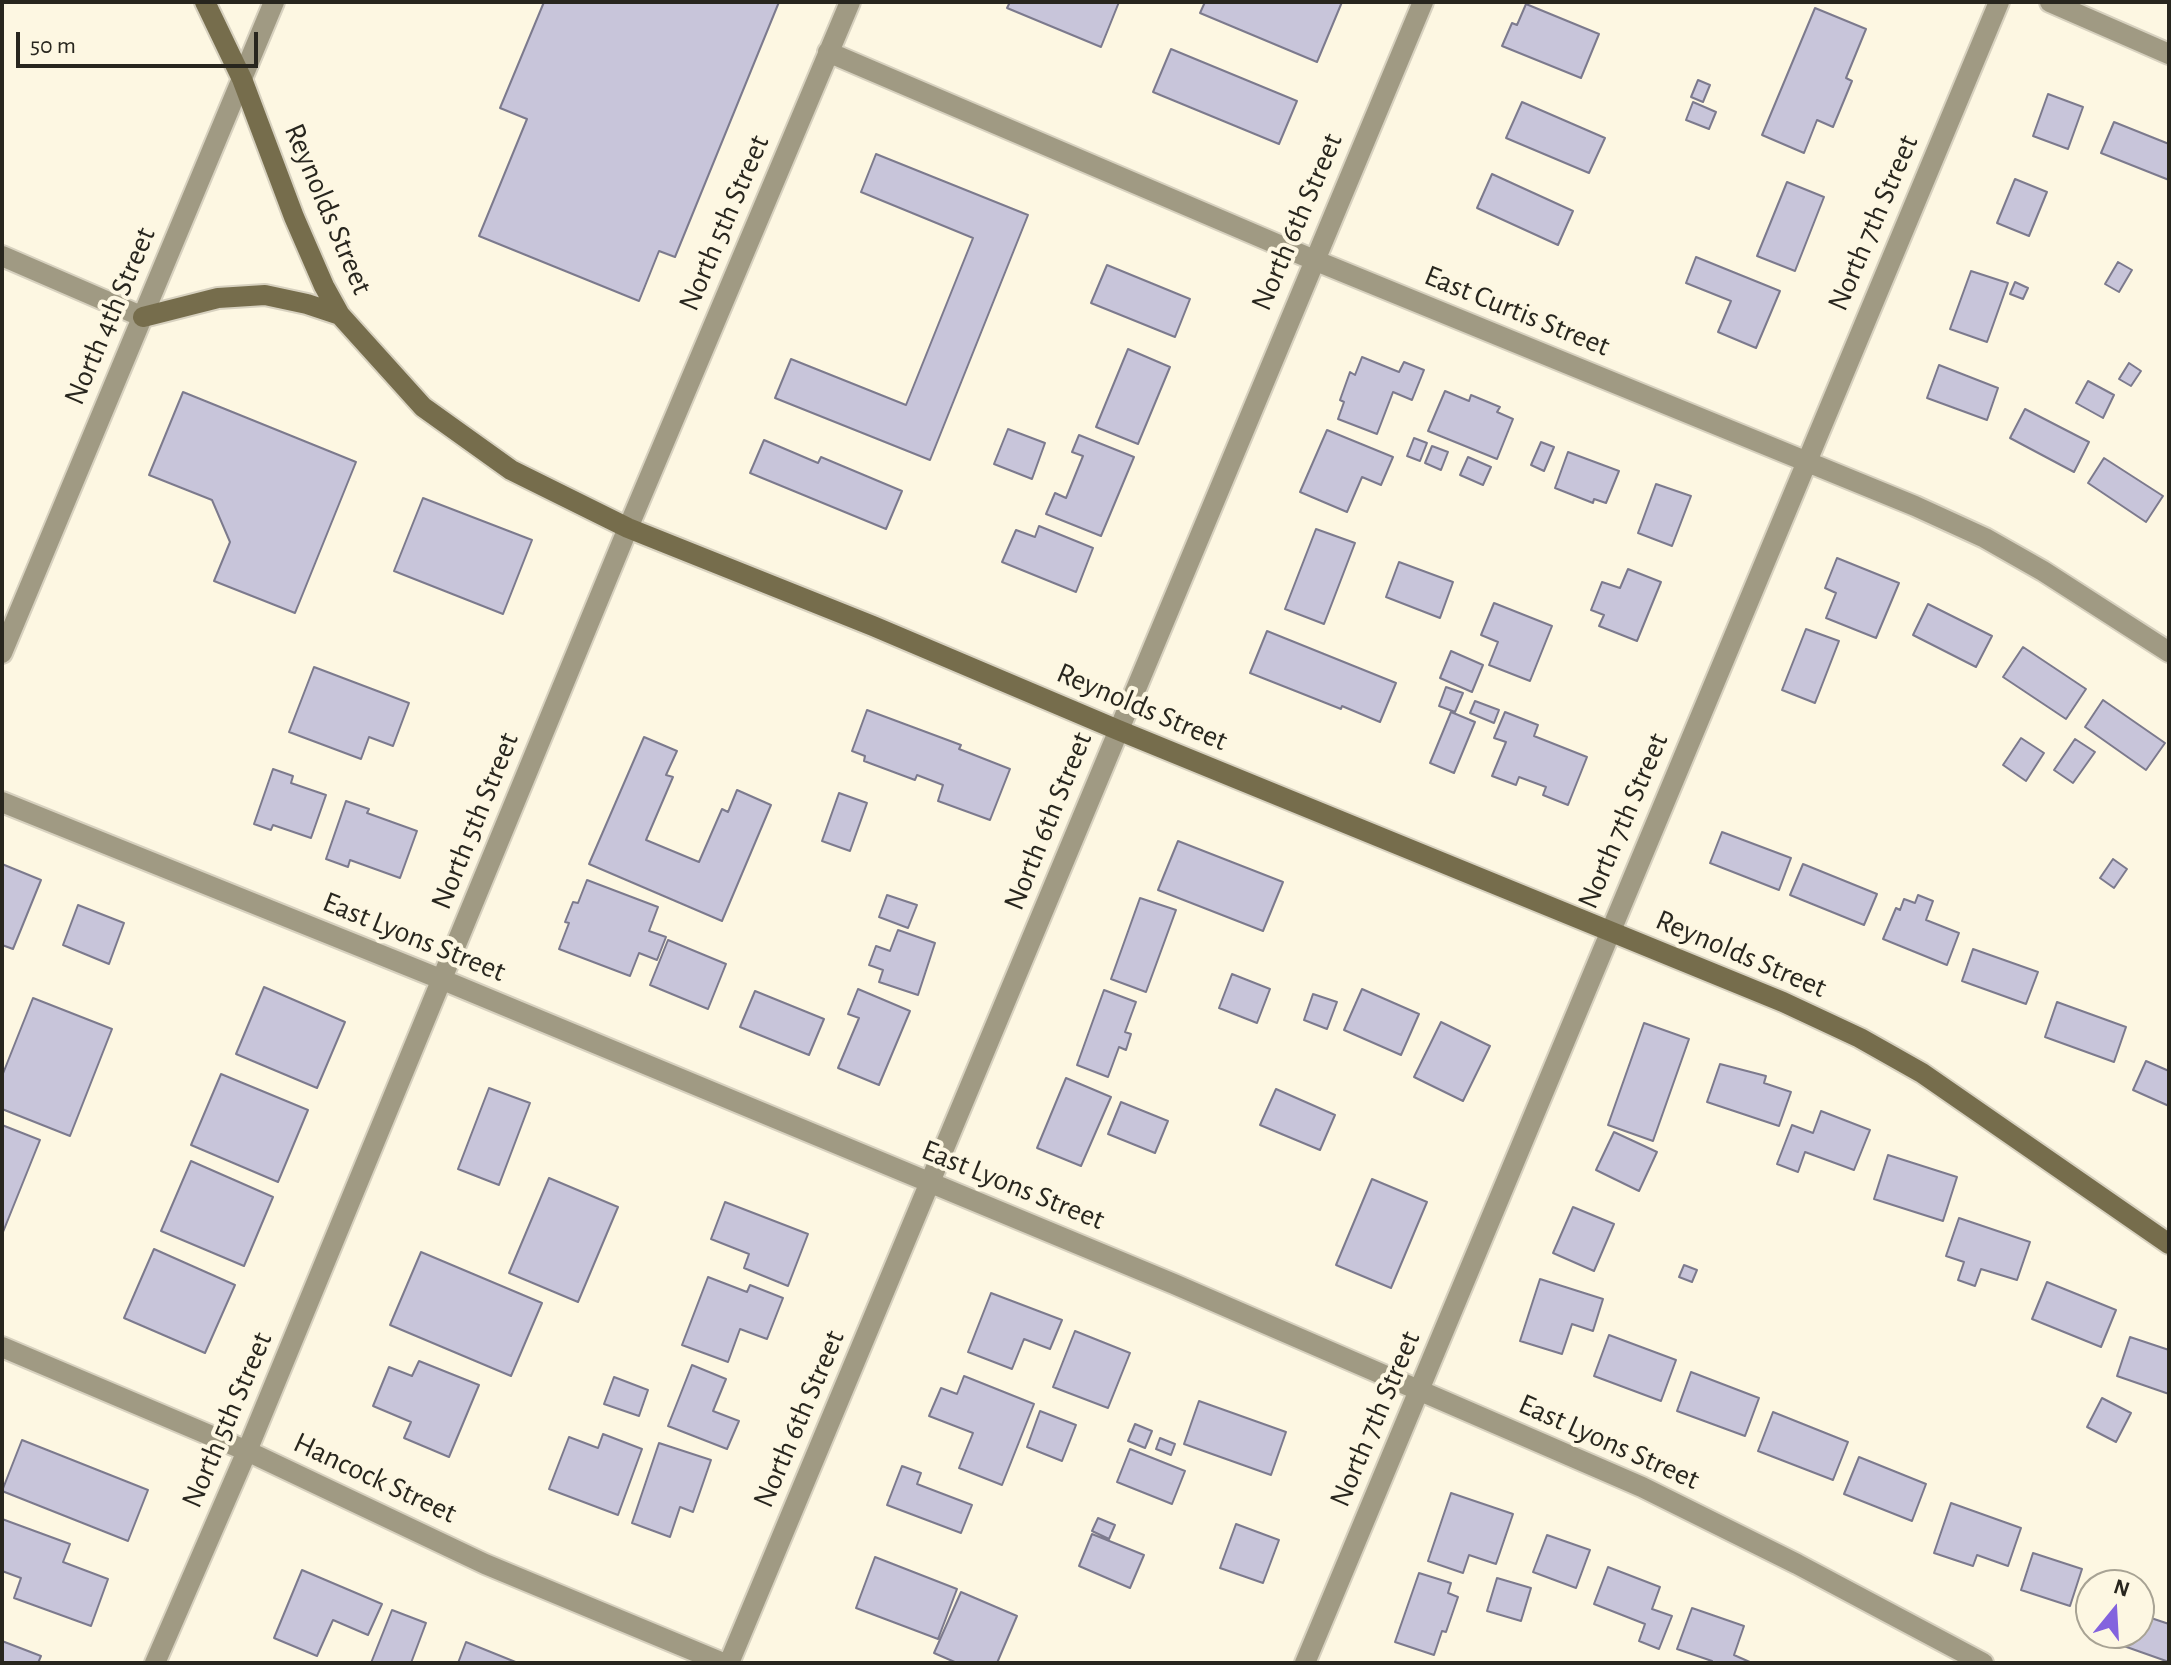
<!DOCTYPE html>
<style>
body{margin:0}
#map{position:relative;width:2171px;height:1665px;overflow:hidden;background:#fdf7e2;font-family:"Alegreya Sans",sans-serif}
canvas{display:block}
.frame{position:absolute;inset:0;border:4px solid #28261e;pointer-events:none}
.north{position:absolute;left:2075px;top:1569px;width:80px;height:80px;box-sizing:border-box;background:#fdf7e2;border:2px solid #a8a394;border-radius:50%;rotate:18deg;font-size:22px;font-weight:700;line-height:32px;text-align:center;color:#28261e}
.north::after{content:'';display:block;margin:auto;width:28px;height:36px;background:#8363de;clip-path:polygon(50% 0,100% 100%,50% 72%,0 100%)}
.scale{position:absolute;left:16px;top:32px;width:242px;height:36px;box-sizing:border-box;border:4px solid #28261e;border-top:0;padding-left:10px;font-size:24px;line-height:28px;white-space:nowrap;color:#28261e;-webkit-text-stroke:6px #fdf7e2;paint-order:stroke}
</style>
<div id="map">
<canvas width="2171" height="1665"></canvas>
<div class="frame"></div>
<div class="north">N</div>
<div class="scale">50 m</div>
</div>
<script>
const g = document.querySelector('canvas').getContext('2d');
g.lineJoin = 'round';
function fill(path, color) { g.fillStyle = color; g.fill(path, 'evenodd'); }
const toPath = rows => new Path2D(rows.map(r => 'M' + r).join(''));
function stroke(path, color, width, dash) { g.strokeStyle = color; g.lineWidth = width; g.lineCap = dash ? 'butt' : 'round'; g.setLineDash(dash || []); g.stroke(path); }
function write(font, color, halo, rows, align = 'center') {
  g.font = font + ' "Alegreya Sans",sans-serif'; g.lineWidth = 8; g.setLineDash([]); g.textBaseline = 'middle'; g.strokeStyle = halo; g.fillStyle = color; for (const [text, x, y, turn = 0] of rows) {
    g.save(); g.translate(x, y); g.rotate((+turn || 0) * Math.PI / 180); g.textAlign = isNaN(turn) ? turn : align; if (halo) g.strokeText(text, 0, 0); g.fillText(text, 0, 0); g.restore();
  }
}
const building = toPath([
 [544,2,779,2,675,257,659,251,639,301,479,236,527,119,500,108,544,2],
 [1010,2,1119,2,1101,47,1007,8,1010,2],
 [1205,2,1342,2,1317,62,1200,13,1205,2],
 [1526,4,1599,34,1581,78,1502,46,1512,23,1517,25,1526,4],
 [1815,8,1866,29,1846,78,1852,81,1833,127,1817,120,1804,153,1762,135,1815,8],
 [1171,49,1297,101,1279,144,1153,92,1171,49],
 [1698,80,1710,85,1703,102,1691,97,1698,80],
 [2048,94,2083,107,2068,149,2033,136,2048,94],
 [1522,102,1605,138,1589,173,1506,138,1522,102],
 [1693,102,1716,112,1709,129,1686,120,1693,102],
 [2114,122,2169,144,2169,180,2101,153,2114,122],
 [876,154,1028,215,930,460,775,398,791,359,906,405,973,238,861,192,876,154],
 [1492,174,1573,211,1558,245,1477,208,1492,174],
 [2015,179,2047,192,2029,236,1997,223,2015,179],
 [1787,182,1824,197,1795,271,1757,256,1787,182],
 [1696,257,1780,291,1756,348,1718,332,1731,301,1686,283,1696,257],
 [2118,262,2132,270,2119,292,2105,284,2118,262],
 [1107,265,1190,299,1175,337,1091,303,1107,265],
 [1971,271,2008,283,1987,342,1950,329,1971,271],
 [2015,282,2028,288,2023,299,2010,294,2015,282],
 [1128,349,1170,367,1138,444,1096,427,1128,349],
 [1362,357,1399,372,1404,362,1424,370,1412,400,1393,392,1377,434,1338,419,1344,402,1340,400,1350,372,1355,375,1362,357],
 [2129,363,2141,371,2131,386,2119,379,2129,363],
 [1939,365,1998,388,1987,420,1927,398,1939,365],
 [2088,381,2114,395,2103,418,2076,403,2088,381],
 [1445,391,1469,401,1471,395,1500,407,1497,412,1513,419,1497,459,1428,431,1445,391],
 [183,392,356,462,295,613,214,581,230,542,212,500,149,475,183,392],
 [2025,409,2089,442,2074,472,2010,438,2025,409],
 [1008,429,1045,443,1032,479,994,464,1008,429],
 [1327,430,1393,457,1381,485,1362,477,1347,512,1300,492,1327,430],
 [1079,435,1134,457,1101,536,1046,514,1055,493,1066,498,1083,456,1072,452,1079,435],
 [1414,438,1427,443,1420,461,1407,456,1414,438],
 [764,440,818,463,821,457,902,491,886,529,750,473,764,440],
 [1541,442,1554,447,1544,471,1531,465,1541,442],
 [1432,446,1448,452,1441,470,1425,463,1432,446],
 [1568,452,1619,471,1606,503,1594,499,1593,503,1555,488,1568,452],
 [1468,457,1491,467,1483,485,1460,475,1468,457],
 [2104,458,2163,496,2146,522,2088,483,2104,458],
 [1656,484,1691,496,1672,546,1638,533,1656,484],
 [423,498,532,540,503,614,394,571,423,498],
 [1039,526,1093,548,1076,592,1002,562,1016,530,1035,537,1039,526],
 [1316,529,1355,543,1324,624,1285,609,1316,529],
 [1837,558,1899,583,1876,638,1826,618,1836,593,1825,588,1837,558],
 [1399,562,1453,582,1440,618,1386,597,1399,562],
 [1628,569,1661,582,1637,641,1599,626,1604,615,1591,610,1602,582,1620,588,1628,569],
 [1494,603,1552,626,1530,681,1489,665,1498,642,1481,635,1494,603],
 [1928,604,1992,636,1976,667,1913,635,1928,604],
 [1806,629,1839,641,1815,703,1782,690,1806,629],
 [1267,631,1396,683,1380,722,1342,706,1341,709,1250,673,1267,631],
 [2023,647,2086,689,2066,719,2003,677,2023,647],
 [1451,651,1483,665,1472,692,1440,678,1451,651],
 [314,667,409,703,393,746,369,737,361,759,289,732,314,667],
 [1446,687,1463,693,1455,712,1439,706,1446,687],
 [2103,700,2165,743,2146,770,2085,727,2103,700],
 [1475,701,1499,710,1494,723,1470,713,1475,701],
 [867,710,961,745,959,749,1010,769,990,820,938,801,943,785,917,775,915,780,864,761,865,756,852,751,867,710],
 [1451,712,1475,722,1454,773,1430,763,1451,712],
 [1505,712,1538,725,1534,736,1587,757,1568,805,1543,795,1546,787,1519,777,1516,785,1492,776,1506,742,1494,738,1505,712],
 [644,737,677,751,666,775,673,777,646,840,699,862,722,809,728,812,737,790,771,805,722,921,589,864,644,737],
 [2021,738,2044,753,2026,781,2003,765,2021,738],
 [2075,739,2095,752,2073,783,2054,770,2075,739],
 [273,769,293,776,291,783,326,795,311,838,273,825,271,830,254,824,273,769],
 [839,793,867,803,850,851,822,841,839,793],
 [346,801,369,809,367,813,417,831,400,878,350,860,348,867,326,859,346,801],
 [1722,832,1791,858,1779,890,1710,863,1722,832],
 [1178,841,1283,882,1263,931,1158,890,1178,841],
 [2113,859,2127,869,2114,888,2100,878,2113,859],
 [2,864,41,880,13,949,2,945,2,864],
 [1803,864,1877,894,1864,925,1790,895,1803,864],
 [587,880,658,907,649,931,666,937,657,960,639,953,630,976,559,949,569,923,565,922,573,902,578,903,587,880],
 [887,895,917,905,908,928,879,917,887,895],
 [1918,895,1933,901,1926,920,1959,933,1947,965,1883,939,1896,908,1900,910,1904,899,1915,903,1918,895],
 [1140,898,1176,910,1146,992,1111,979,1140,898],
 [78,905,124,923,109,964,63,945,78,905],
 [898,930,935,943,918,995,879,982,883,970,869,965,876,946,890,951,898,930],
 [668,940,726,964,708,1009,650,985,668,940],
 [1973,949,2038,972,2026,1004,1962,981,1973,949],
 [1232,974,1270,989,1257,1023,1219,1008,1232,974],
 [264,987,345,1022,317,1088,236,1054,264,987],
 [858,989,910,1011,879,1085,838,1068,859,1018,848,1014,858,989],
 [1362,989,1419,1014,1401,1055,1344,1030,1362,989],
 [1104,990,1136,1002,1125,1032,1131,1034,1126,1050,1119,1047,1108,1077,1077,1065,1104,990],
 [755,991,824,1019,809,1055,740,1027,755,991],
 [1313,994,1337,1002,1327,1029,1304,1020,1313,994],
 [33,998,112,1029,70,1136,2,1109,2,1076,33,998],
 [2057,1002,2126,1027,2114,1062,2045,1037,2057,1002],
 [1441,1022,1490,1046,1463,1101,1414,1077,1441,1022],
 [1644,1023,1689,1039,1653,1141,1608,1125,1644,1023],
 [2146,1061,2169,1071,2169,1106,2133,1090,2146,1061],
 [1720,1064,1766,1076,1764,1083,1791,1092,1779,1126,1707,1102,1720,1064],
 [221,1074,308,1110,278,1182,191,1145,221,1074],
 [1066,1078,1111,1097,1081,1166,1037,1148,1066,1078],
 [489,1088,530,1103,499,1185,458,1169,489,1088],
 [1276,1089,1335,1115,1320,1150,1260,1125,1276,1089],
 [1121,1102,1168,1121,1155,1153,1108,1134,1121,1102],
 [1821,1111,1870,1130,1854,1170,1805,1152,1798,1172,1777,1164,1792,1125,1813,1133,1821,1111],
 [2,1125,40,1140,3,1232,2,1232,2,1125],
 [1614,1132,1657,1152,1639,1191,1596,1170,1614,1132],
 [1888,1155,1957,1177,1943,1221,1874,1199,1888,1155],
 [191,1161,273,1197,244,1266,161,1231,191,1161],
 [549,1178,618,1207,578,1302,509,1273,549,1178],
 [1372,1179,1427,1202,1391,1288,1336,1265,1372,1179],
 [725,1202,808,1234,788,1286,744,1268,749,1254,711,1239,725,1202],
 [1573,1207,1614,1224,1594,1271,1553,1253,1573,1207],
 [1959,1218,2030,1242,2017,1280,1981,1269,1975,1286,1958,1280,1964,1262,1946,1256,1959,1218],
 [154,1249,235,1285,205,1353,124,1318,154,1249],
 [421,1252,542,1303,511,1376,390,1325,421,1252],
 [1684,1265,1697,1270,1692,1282,1679,1277,1684,1265],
 [708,1277,747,1292,750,1285,783,1298,767,1339,740,1329,728,1362,682,1345,708,1277],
 [1540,1279,1603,1299,1593,1331,1572,1324,1562,1354,1520,1341,1540,1279],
 [2047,1282,2116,1310,2101,1347,2032,1319,2047,1282],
 [991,1293,1062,1320,1050,1349,1024,1339,1012,1369,968,1352,991,1293],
 [1075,1331,1130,1353,1108,1408,1053,1387,1075,1331],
 [1609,1335,1676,1360,1661,1401,1594,1376,1609,1335],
 [2130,1337,2169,1350,2169,1394,2117,1376,2130,1337],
 [419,1361,479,1385,449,1457,404,1438,411,1422,373,1406,389,1367,412,1376,419,1361],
 [692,1365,726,1379,713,1411,739,1421,727,1449,668,1426,692,1365],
 [1691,1372,1759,1398,1745,1436,1677,1411,1691,1372],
 [964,1376,1034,1404,1002,1485,959,1468,973,1433,929,1416,941,1388,957,1394,964,1376],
 [614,1377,648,1390,639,1416,604,1404,614,1377],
 [2102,1398,2131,1413,2116,1442,2087,1427,2102,1398],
 [1199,1401,1286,1432,1271,1475,1184,1444,1199,1401],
 [1040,1411,1076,1425,1062,1461,1027,1447,1040,1411],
 [1773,1412,1848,1442,1833,1480,1758,1451,1773,1412],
 [1135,1424,1152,1431,1145,1448,1128,1441,1135,1424],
 [603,1434,642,1449,618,1515,549,1489,569,1437,598,1448,603,1434],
 [1160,1438,1175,1444,1171,1455,1156,1449,1160,1438],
 [22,1440,148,1490,128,1541,2,1491,22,1440],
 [659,1443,711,1460,693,1512,680,1507,670,1537,632,1523,659,1443],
 [1130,1449,1185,1471,1172,1504,1117,1482,1130,1449],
 [1859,1457,1926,1484,1912,1521,1844,1494,1859,1457],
 [902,1466,921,1473,917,1484,972,1505,961,1533,887,1505,902,1466],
 [1451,1493,1513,1514,1496,1564,1469,1555,1463,1573,1428,1561,1451,1493],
 [1951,1503,2021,1528,2008,1566,1977,1555,1973,1566,1934,1553,1951,1503],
 [1098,1518,1115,1525,1109,1539,1092,1531,1098,1518],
 [2,1519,70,1544,63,1562,108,1579,91,1626,14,1598,21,1578,2,1571,2,1519],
 [1236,1524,1279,1540,1263,1583,1220,1568,1236,1524],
 [1092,1534,1144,1555,1130,1588,1079,1566,1092,1534],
 [1547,1535,1590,1550,1576,1588,1533,1572,1547,1535],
 [2033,1553,2082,1569,2070,1606,2021,1590,2033,1553],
 [875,1557,957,1589,938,1639,856,1608,875,1557],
 [1608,1567,1660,1587,1652,1609,1672,1616,1659,1649,1639,1641,1645,1624,1594,1604,1608,1567],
 [302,1570,382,1604,368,1635,333,1620,317,1656,274,1638,302,1570],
 [1419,1573,1451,1583,1448,1593,1458,1597,1446,1632,1442,1631,1434,1655,1395,1642,1419,1573],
 [1497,1578,1531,1588,1521,1621,1487,1611,1497,1578],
 [961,1592,1017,1616,997,1663,957,1663,934,1653,961,1592],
 [1692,1608,1744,1626,1734,1655,1752,1663,1711,1663,1712,1661,1677,1649,1692,1608],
 [392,1610,426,1623,411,1663,371,1663,392,1610],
 [2139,1614,2169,1624,2169,1662,2104,1639,2107,1633,2139,1633,2139,1614],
 [2,1641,41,1656,38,1663,2,1663,2,1641],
 [466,1642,518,1663,458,1663,466,1642]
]);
const minor = toPath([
 [2050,2,2169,54],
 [828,52,1314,260,1915,506,1985,538,2043,571,2169,652],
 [2,256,143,317],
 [2,802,443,980,1174,1284,1642,1487,1797,1564,1983,1663],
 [2,1347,247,1451,485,1564,723,1663],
 [155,1663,247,1451,628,528,850,2],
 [729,1663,1423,2],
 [1305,1663,1999,2]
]);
const tertiary = toPath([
 [2,653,274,2]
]);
const secondary = toPath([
 [205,2,242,79,294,217,324,286,340,315,423,407,511,470,628,528,873,626,1118,730,1783,1002,1860,1038,1922,1073,2169,1244],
 [143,317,218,298,265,295,307,304,340,315]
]);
const streetNames = [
 ["Reynolds Street",328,209,67],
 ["North 6th Street",1297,222,-67],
 ["North 5th Street",724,223,-67],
 ["North 7th Street",1873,223,-67],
 ["East Curtis Street",1517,311,22],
 ["North 4th Street",110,316,-67],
 ["Reynolds Street",1142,707,23],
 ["North 5th Street",475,821,-68],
 ["North 6th Street",1048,821,-68],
 ["North 7th Street",1623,821,-67],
 ["East Lyons Street",414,937,22],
 ["Reynolds Street",1741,954,23],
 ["East Lyons Street",1013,1185,22],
 ["North 6th Street",799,1419,-67],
 ["North 7th Street",1375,1419,-67],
 ["North 5th Street",227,1420,-67],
 ["East Lyons Street",1609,1442,24],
 ["Hancock Street",375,1478,25]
];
fill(building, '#c8c5da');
stroke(building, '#7c7a8d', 2);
stroke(minor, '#d7d1bf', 24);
stroke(tertiary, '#d7d1bf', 24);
stroke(secondary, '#d7d1bf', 24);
stroke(minor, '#a09a83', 20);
stroke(tertiary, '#a09a83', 20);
stroke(secondary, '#766d4c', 20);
write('30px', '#28261e', '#fdf7e2', streetNames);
</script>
